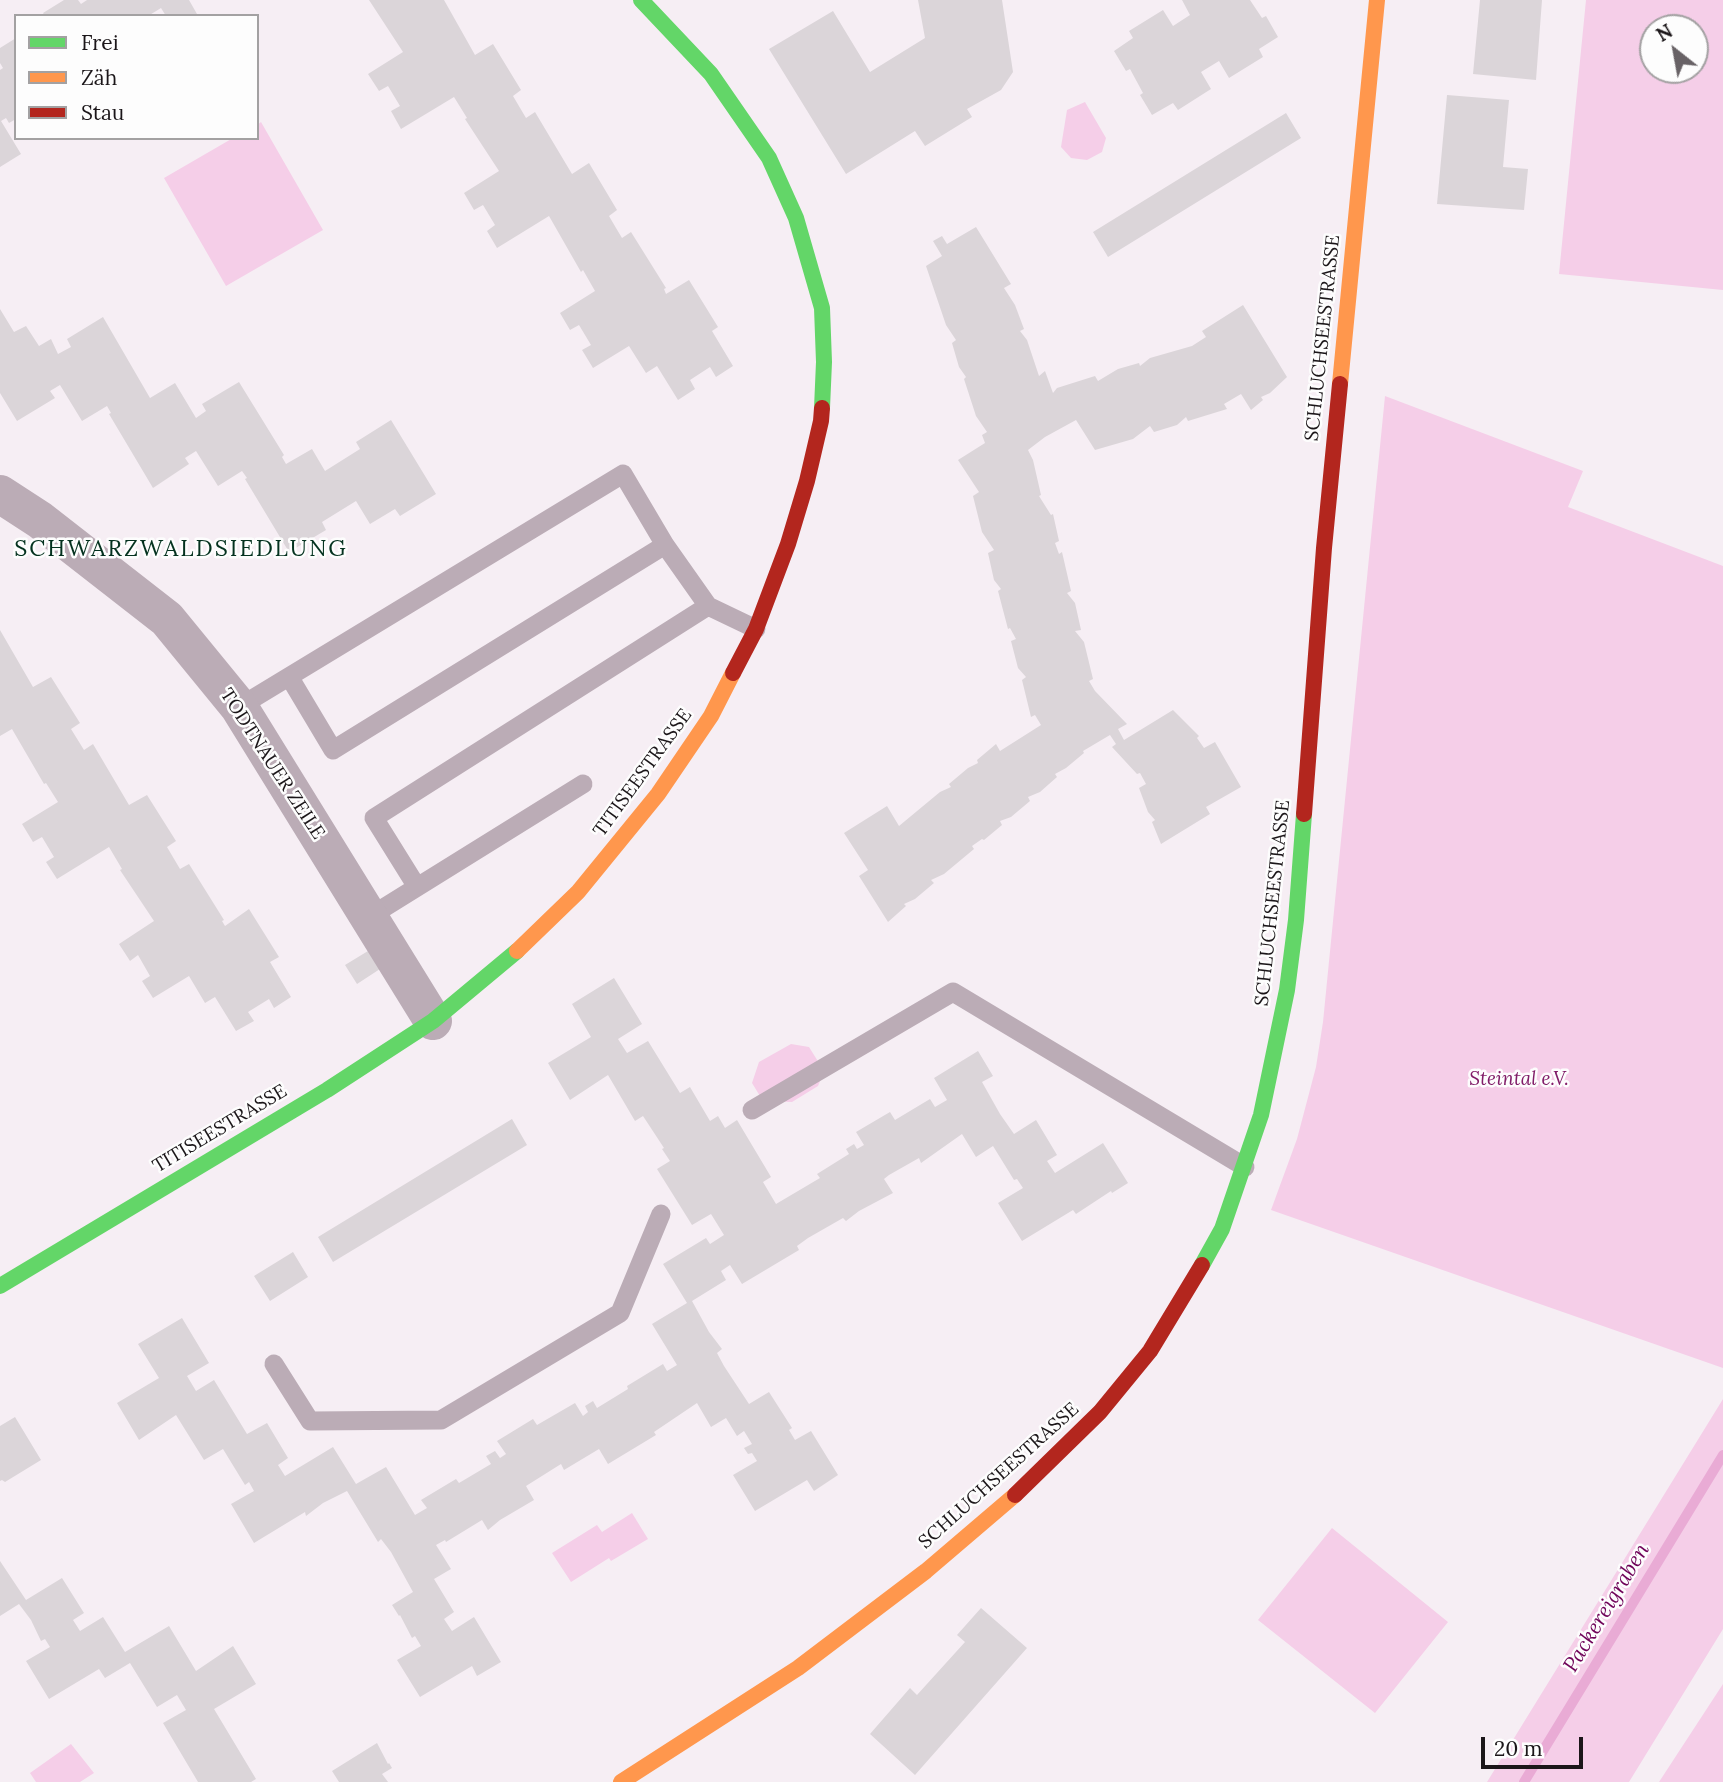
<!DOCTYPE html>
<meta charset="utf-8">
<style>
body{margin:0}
#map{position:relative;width:1723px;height:1782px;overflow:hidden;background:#f6eef4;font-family:Lora,serif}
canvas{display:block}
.legend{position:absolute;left:14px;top:14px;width:245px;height:126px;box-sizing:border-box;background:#fdfdfd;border:2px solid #a3a1a2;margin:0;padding:9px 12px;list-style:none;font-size:21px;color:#1b1619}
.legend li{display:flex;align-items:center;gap:14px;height:35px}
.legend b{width:35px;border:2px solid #a3a1a2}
.north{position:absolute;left:1639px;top:14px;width:70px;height:70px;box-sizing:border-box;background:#fdfdfd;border:2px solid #a3a1a2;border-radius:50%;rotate:329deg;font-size:19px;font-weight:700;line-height:28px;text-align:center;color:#1b1619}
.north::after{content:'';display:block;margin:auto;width:24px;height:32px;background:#686266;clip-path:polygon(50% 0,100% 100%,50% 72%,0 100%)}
.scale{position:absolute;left:1481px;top:1737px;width:102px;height:32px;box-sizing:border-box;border:4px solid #1b1619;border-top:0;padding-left:9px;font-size:21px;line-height:24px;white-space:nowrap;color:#1b1619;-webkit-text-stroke:5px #fdfdfd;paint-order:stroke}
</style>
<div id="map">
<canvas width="1723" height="1782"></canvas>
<ul class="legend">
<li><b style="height:9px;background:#63d668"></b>Frei</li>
<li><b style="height:9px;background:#ff974d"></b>Zäh</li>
<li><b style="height:9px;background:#b3261e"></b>Stau</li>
</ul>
<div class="north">N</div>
<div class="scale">20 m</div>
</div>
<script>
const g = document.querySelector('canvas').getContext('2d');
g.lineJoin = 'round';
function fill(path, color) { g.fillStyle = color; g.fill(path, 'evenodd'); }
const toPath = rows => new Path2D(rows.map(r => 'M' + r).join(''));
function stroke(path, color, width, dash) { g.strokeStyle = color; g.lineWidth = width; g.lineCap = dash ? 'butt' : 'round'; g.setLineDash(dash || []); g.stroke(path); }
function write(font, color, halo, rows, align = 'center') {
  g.font = font + ' Lora,serif'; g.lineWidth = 5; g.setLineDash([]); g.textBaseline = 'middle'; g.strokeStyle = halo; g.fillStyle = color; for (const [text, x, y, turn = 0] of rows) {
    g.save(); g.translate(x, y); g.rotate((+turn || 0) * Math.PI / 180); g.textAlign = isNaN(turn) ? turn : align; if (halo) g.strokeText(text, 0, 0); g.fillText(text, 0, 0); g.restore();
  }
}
const green = toPath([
 [1586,0,1723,0,1723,290,1559,274],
 [1653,28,1695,28,1695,70,1653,70],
 [1085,102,1106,138,1102,152,1087,160,1071,158,1061,147,1067,110],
 [261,122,323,230,226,286,164,178,233,138,257,138,257,125],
 [1385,396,1583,471,1568,507,1723,566,1723,1368,1271,1210,1297,1139,1316,1067,1323,1022],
 [791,1044,809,1047,824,1071,818,1086,792,1102,763,1101,752,1083,759,1062],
 [1723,1399,1723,1629,1629,1782,1487,1782],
 [632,1513,648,1539,611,1561,609,1558,571,1582,552,1553,597,1525,602,1532],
 [1332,1528,1448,1622,1375,1713,1258,1620],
 [1723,1684,1723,1782,1659,1782],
 [71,1744,94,1773,80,1782,36,1782,30,1773]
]);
const stream = toPath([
 [1524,1782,1723,1455]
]);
const building = toPath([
 [64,0,78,0,81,4,87,0,189,0,197,14,166,16,161,8,148,16,45,16,43,13],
 [369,0,444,0,475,55,493,44,521,90,513,96,526,118,535,112,572,174,589,163,617,210,609,216,616,228,622,238,631,232,666,288,664,289,666,294,689,280,718,327,712,331,733,366,716,377,710,367,690,380,695,389,678,400,657,366,646,373,629,346,593,368,582,350,591,345,579,325,570,330,560,313,595,291,583,270,581,272,549,216,497,248,487,231,495,225,483,205,474,210,464,193,499,171,465,119,467,118,454,97,401,129,391,111,400,106,388,86,379,91,368,74,403,52],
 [918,0,1002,0,1013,72,1001,90,967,109,972,117,925,146,915,131,846,174,769,49,833,11,870,72,925,38],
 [1182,0,1250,0,1262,18,1266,16,1278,37,1259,49,1263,57,1229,78,1219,61,1201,72,1211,89,1178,110,1173,103,1152,115,1140,95,1143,93,1130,69,1126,71,1114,51,1133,38,1129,31,1163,10,1173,26,1190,15],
 [1480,0,1542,0,1536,80,1473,74],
 [16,38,16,119,9,123,6,118,1,121,21,154,0,167,0,70,3,68,0,63,0,48],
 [1447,95,1509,100,1503,167,1528,169,1524,210,1437,204],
 [1286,113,1301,138,1108,257,1093,232],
 [976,227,1011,284,1004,288,1015,305,1024,329,1020,331,1027,340,1039,376,1045,371,1053,393,1057,388,1095,376,1098,381,1118,369,1139,363,1140,366,1150,358,1192,346,1206,337,1202,331,1243,305,1287,377,1270,393,1261,397,1263,400,1251,410,1241,394,1224,404,1227,409,1188,421,1186,417,1177,425,1154,432,1150,426,1133,439,1095,450,1076,420,1045,437,1028,450,1033,460,1041,495,1039,496,1051,515,1053,514,1059,541,1055,543,1059,554,1062,552,1071,591,1067,593,1075,603,1081,630,1075,631,1084,642,1093,679,1089,681,1095,691,1127,724,1118,729,1124,740,1173,710,1199,736,1197,738,1204,748,1215,742,1241,787,1206,807,1210,814,1161,844,1152,822,1155,820,1148,812,1139,788,1146,784,1140,773,1137,774,1112,747,1116,744,1110,735,1083,751,1084,753,1066,768,1055,774,1057,777,1040,792,1028,797,1030,801,1011,817,1000,821,1002,825,984,840,982,839,972,846,974,849,944,874,931,880,934,883,915,899,904,904,906,906,888,922,859,876,868,870,844,833,887,806,899,826,940,792,951,787,949,784,968,768,978,763,977,760,996,744,1000,751,1041,725,1035,715,1031,717,1022,680,1026,677,1018,668,1011,641,1016,639,1010,628,1008,629,998,591,1001,589,994,580,988,553,994,550,982,532,973,496,979,492,958,460,985,443,982,435,987,432,976,416,964,379,966,377,959,367,952,343,956,340,946,325,926,266,942,256,933,241,942,236,947,244],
 [0,309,14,332,26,326,39,346,51,339,58,354,71,347,67,339,103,317,150,398,175,383,196,418,206,411,202,404,239,382,284,455,282,457,286,464,312,449,325,471,360,449,356,442,391,420,436,494,400,516,395,509,370,524,356,501,322,522,326,530,289,552,245,479,247,478,242,471,218,486,196,451,185,458,189,464,153,488,109,414,111,413,107,406,82,421,60,385,50,391,55,398,17,421,0,393],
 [0,630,33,687,51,677,80,723,71,729,84,750,93,744,129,805,147,795,176,841,167,847,180,869,189,864,224,920,222,921,225,926,249,909,279,957,270,962,291,997,274,1008,269,999,248,1012,254,1021,236,1031,215,997,205,1003,189,976,153,998,142,981,150,976,138,955,130,961,119,944,154,921,120,870,122,869,109,847,57,879,46,862,54,857,42,837,33,842,22,824,58,802,46,783,44,784,12,729,0,736],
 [368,951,380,969,357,984,345,965],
 [614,978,642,1024,618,1039,627,1053,648,1041,680,1093,690,1087,710,1121,718,1116,725,1128,737,1120,771,1177,763,1182,776,1204,820,1178,817,1174,849,1154,846,1149,854,1144,857,1149,864,1145,856,1132,890,1112,895,1120,930,1099,935,1107,947,1100,934,1078,978,1051,993,1076,982,1082,1000,1114,1014,1134,1036,1120,1057,1155,1047,1161,1055,1173,1103,1143,1128,1183,1112,1193,1111,1191,1076,1214,1073,1210,1022,1241,998,1203,1023,1188,1017,1179,1014,1180,993,1146,976,1157,962,1134,921,1163,919,1158,889,1175,884,1179,893,1193,859,1211,846,1221,843,1218,808,1238,797,1246,799,1250,742,1284,730,1265,721,1271,726,1280,692,1301,709,1332,722,1349,717,1353,724,1366,749,1404,769,1392,792,1428,789,1430,795,1440,811,1431,838,1475,814,1491,807,1480,755,1511,733,1475,757,1461,752,1453,748,1454,744,1448,752,1444,744,1431,737,1436,726,1418,711,1427,697,1403,654,1432,656,1435,608,1464,599,1449,564,1470,561,1464,526,1486,534,1500,500,1520,488,1530,482,1520,446,1542,445,1540,436,1545,451,1569,434,1579,454,1612,444,1619,452,1631,474,1617,501,1662,477,1676,472,1666,420,1697,397,1660,421,1646,415,1636,412,1638,400,1615,399,1616,392,1605,413,1592,391,1552,381,1539,378,1542,347,1491,323,1503,306,1516,305,1512,254,1543,231,1504,254,1491,249,1482,245,1485,223,1449,204,1460,176,1415,139,1440,117,1403,159,1378,138,1344,182,1318,209,1363,187,1376,196,1391,214,1380,247,1434,267,1423,288,1458,278,1465,285,1476,333,1447,356,1484,386,1467,415,1515,427,1508,421,1500,456,1479,459,1483,491,1464,486,1456,495,1451,500,1458,506,1454,497,1441,533,1419,537,1425,575,1403,583,1416,588,1412,585,1406,593,1401,597,1408,628,1389,627,1386,663,1364,667,1371,677,1365,652,1324,687,1303,663,1264,706,1238,710,1244,724,1235,711,1214,692,1225,657,1169,670,1161,662,1149,664,1148,643,1116,635,1121,608,1075,570,1100,548,1063,591,1037,572,1004],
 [512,1119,527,1145,333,1262,318,1237],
 [293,1252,308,1277,270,1301,254,1276],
 [15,1417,41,1460,5,1482,2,1480,0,1481,0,1426],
 [0,1561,26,1600,62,1578,84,1613,73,1620,80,1631,103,1617,125,1652,169,1626,196,1671,233,1646,256,1684,214,1709,256,1779,251,1782,198,1782,163,1723,186,1710,177,1695,157,1707,130,1663,105,1678,99,1669,49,1699,26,1661,50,1647,45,1639,41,1641,31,1620,19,1604,0,1616],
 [981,1608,1027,1648,915,1775,870,1734,910,1688,917,1695,965,1642,957,1635],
 [377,1743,388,1764,389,1763,392,1768,382,1774,388,1782,339,1782,332,1771]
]);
const lane = toPath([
 [290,678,333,750,665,545],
 [239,707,623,474,665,545,708,606,756,629],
 [417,887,374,818,708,606],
 [369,917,583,784],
 [752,1110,953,992,1245,1167],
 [274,1364,310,1421,441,1420,620,1313,661,1214]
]);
const street = toPath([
 [0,494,40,520,167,619,239,707,433,1021]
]);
const fast = toPath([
 [641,0,711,74,769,158,796,218,822,308,824,362,822,408],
 [1202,1265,1222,1229,1261,1115,1287,990,1296,920,1304,814],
 [0,1286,327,1090,433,1021,517,951]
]);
const slow = toPath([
 [1340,384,1377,0],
 [517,951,578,892,658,794,711,716,733,673],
 [621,1782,798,1668,926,1571,1015,1495]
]);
const jam = toPath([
 [733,673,756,629,788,544,807,481,821,421,822,408],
 [1304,814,1324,548,1340,384],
 [1015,1495,1100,1412,1150,1351,1202,1265]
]);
const streetNames = [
 ["SCHLUCHSEESTRASSE",1323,338,-84],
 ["TODTNAUER ZEILE",272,764,57],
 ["TITISEESTRASSE",643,773,-54],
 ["SCHLUCHSEESTRASSE",1273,903,-84],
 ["TITISEESTRASSE",220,1129,-31],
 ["SCHLUCHSEESTRASSE",999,1476,-42]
];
const parkNames = [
 ["Steintal e.V.",1519,1080]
];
const waterNames = [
 ["Packereigraben",1607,1608,-59]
];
const quarterNames = [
 ["SCHWARZWALDSIEDLUNG",181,549]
];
fill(green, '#f5cee8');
stroke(stream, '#e9abd5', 10);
fill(building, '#dbd5d9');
stroke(lane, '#bbacb6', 19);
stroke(street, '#bbacb6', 38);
stroke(fast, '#63d668', 16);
stroke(slow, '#ff974d', 16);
stroke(jam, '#b3261e', 16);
write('19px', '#1b1619', '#fdfdfd', streetNames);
write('italic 19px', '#801c68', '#fdfdfd', parkNames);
write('italic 21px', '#6f0359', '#fdfdfd', waterNames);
g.letterSpacing = '2px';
write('23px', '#04321f', '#fdfdfd', quarterNames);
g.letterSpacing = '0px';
</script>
